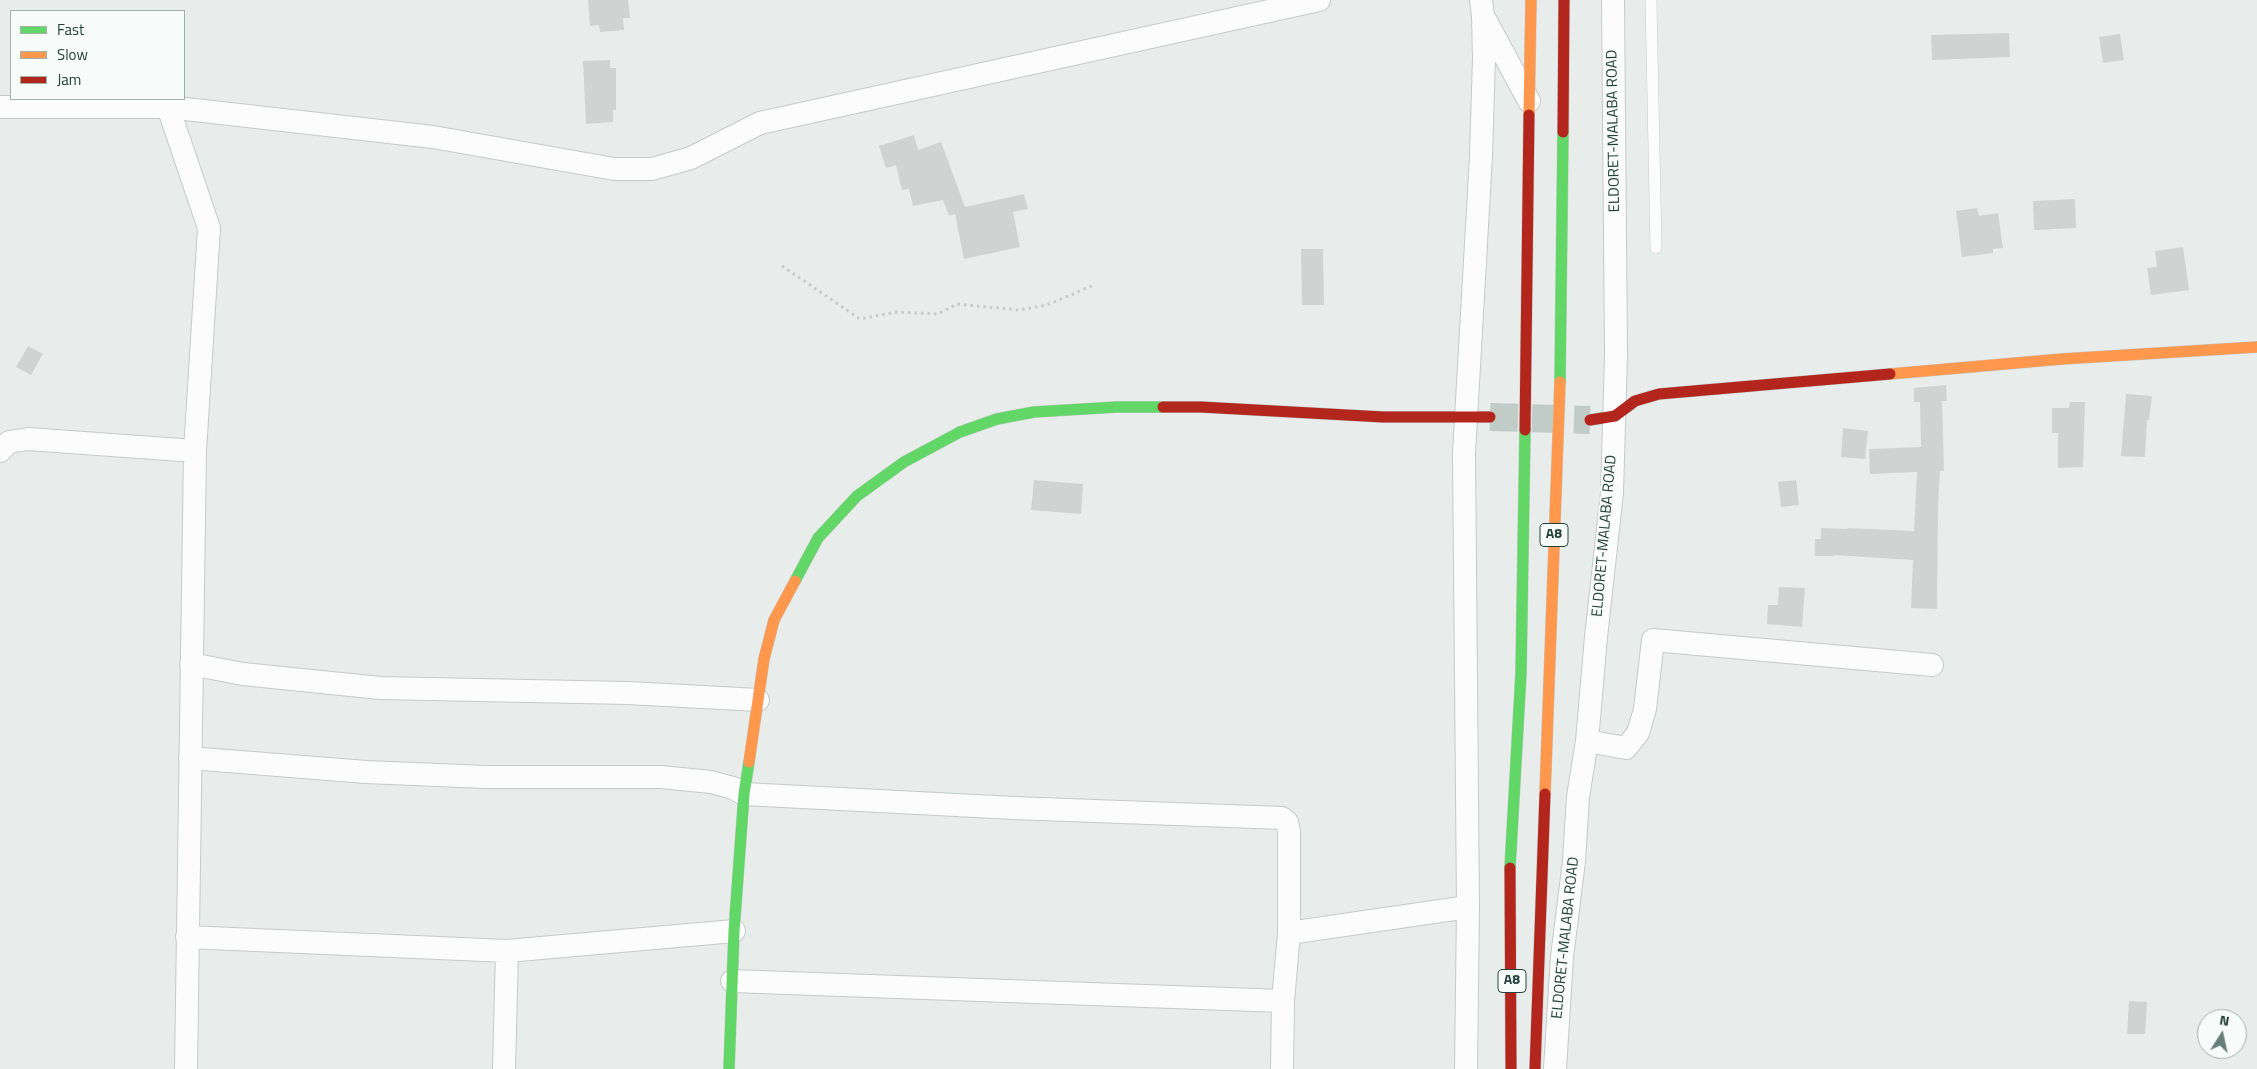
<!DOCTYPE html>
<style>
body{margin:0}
#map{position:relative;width:2257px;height:1069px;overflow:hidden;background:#e8edeb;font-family:"Titillium Web",sans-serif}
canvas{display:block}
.legend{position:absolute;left:10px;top:10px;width:175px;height:90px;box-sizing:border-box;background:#f7fbf9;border:1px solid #a3b1ad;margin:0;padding:6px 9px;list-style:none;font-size:15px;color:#24423a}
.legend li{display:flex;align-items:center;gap:10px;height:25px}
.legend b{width:25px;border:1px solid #a3b1ad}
.north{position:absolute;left:2197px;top:1009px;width:50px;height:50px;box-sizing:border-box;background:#f7fbf9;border:1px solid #a3b1ad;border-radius:50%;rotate:10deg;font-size:14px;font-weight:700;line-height:20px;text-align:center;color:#24423a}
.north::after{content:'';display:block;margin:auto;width:18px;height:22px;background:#697e78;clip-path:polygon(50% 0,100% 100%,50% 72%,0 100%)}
</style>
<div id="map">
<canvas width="2257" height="1069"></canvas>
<ul class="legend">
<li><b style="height:6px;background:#63d668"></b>Fast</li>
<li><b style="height:6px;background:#ff974d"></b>Slow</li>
<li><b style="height:6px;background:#b3261e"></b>Jam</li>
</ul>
<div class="north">N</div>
</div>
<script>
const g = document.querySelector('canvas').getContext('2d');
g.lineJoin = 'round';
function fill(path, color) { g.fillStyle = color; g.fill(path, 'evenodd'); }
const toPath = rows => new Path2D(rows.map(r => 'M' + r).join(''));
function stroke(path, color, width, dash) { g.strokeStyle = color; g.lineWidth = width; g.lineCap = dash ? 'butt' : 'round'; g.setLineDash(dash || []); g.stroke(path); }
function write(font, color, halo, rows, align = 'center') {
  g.font = font + ' "Titillium Web",sans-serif'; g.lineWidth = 4; g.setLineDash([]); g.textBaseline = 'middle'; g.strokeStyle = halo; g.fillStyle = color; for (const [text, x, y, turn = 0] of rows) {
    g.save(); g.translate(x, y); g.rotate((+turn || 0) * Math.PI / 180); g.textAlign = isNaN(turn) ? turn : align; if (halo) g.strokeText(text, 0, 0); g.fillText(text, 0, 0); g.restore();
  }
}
const building = toPath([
 [588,0,628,0,630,18,623,18,624,30,600,32,599,25,590,26],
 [2009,33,2010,57,1932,60,1931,35],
 [2120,34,2124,60,2103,63,2099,37],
 [610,60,610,68,616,68,616,110,613,110,613,122,586,124,583,61],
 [914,135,918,150,941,142,965,207,1024,194,1028,209,1013,212,1020,247,964,259,955,214,949,216,943,200,913,206,909,189,902,190,896,165,886,168,879,146],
 [2075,199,2076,228,2034,230,2033,201],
 [1977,208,1979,216,1998,213,2003,248,1993,249,1993,253,1962,257,1956,211],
 [2183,247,2189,290,2151,295,2147,268,2157,267,2155,251],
 [1301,249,1323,249,1324,305,1302,305],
 [28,346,43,354,31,375,16,367],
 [1946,385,1947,401,1942,401,1944,471,1940,471,1938,506,1937,609,1911,608,1913,560,1834,555,1834,556,1815,556,1815,539,1821,539,1821,528,1847,529,1848,528,1914,531,1917,472,1870,474,1869,449,1921,447,1920,402,1914,402,1914,388],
 [2126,394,2152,396,2149,420,2147,420,2145,457,2121,456],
 [2070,402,2085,402,2083,467,2058,468,2058,433,2052,433,2052,408,2069,408],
 [1843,428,1868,431,1865,459,1841,457],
 [1034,480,1083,484,1081,514,1031,510],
 [1796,480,1799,505,1781,507,1778,482],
 [1779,587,1805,588,1802,627,1767,624,1768,605,1778,605],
 [2129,1001,2147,1002,2145,1034,2127,1034]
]);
const secondaryTunnel = toPath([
 [1490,417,1590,420]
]);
const path = toPath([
 [782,266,860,319,896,312,938,314,957,304,1019,310,1047,305,1094,285]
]);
const lane = toPath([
 [1651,0,1656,248]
]);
const street = toPath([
 [1486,21,1529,101],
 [0,107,168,107,433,137,614,169,652,169,691,158,760,123,1319,0],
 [168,107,209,228,195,451,186,1069],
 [0,451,9,442,28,439,195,451],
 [191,664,243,674,380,688,628,693,758,700],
 [1587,741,1626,748,1638,733,1645,709,1653,640,1932,665],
 [190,758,366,772,486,777,661,777,711,782,733,788,744,794,1014,808,1282,818,1287,822,1289,832,1289,933,1283,1001,1282,1069],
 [1289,933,1468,907],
 [187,937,507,951],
 [732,981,1283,1001],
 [504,1069,507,951,734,931],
 [1466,1069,1468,907,1464,453,1481,156,1484,58,1483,16,1481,0],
 [1555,1069,1562,957,1574,861,1578,797,1587,741,1596,637,1612,493,1616,354,1613,0]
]);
const fast = toPath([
 [1560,382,1563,132],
 [795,581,818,538,857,496,904,462,960,432,997,419,1034,412,1117,407,1163,407],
 [1510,868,1521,673,1525,430],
 [729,1069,734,931,744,794,749,762]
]);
const slow = toPath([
 [1529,115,1531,0],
 [1890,374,2062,359,2257,347],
 [749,762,764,659,774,620,795,581],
 [1545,794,1560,382]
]);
const jam = toPath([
 [1563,132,1564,0],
 [1163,407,1201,407,1383,417,1490,417],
 [1590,420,1615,416,1635,401,1659,394,1890,374],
 [1525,430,1529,115],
 [1510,868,1511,1069],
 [1535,1069,1545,794]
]);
const shields = [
 [1554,535,28],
 [1512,981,28]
];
const shieldNames = [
 ["A8",1554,535],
 ["A8",1512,981]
];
const streetNames = [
 ["ELDORET-MALABA ROAD",1614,131,-91],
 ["ELDORET-MALABA ROAD",1605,536,-85],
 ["ELDORET-MALABA ROAD",1566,938,-84]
];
fill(building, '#cfd4d2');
stroke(secondaryTunnel, '#c1cbc8', 28, [28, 14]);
stroke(lane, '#c5cac8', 12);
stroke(street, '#c5cac8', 24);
stroke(fast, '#c3cbc8', 12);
stroke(slow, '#c3cbc8', 12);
stroke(jam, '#c3cbc8', 12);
stroke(path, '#c3ccca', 3, [2.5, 4]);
stroke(lane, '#fcfcfc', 11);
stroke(street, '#fcfcfc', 22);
stroke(fast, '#63d668', 11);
stroke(slow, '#ff974d', 11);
stroke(jam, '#b3261e', 11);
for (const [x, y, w] of shields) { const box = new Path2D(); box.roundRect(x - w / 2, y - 11.5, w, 23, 4); g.fillStyle = '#f7fbf9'; g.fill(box); stroke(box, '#24423a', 1); }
write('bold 14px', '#24423a', null, shieldNames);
write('15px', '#24423a', '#f7fbf9', streetNames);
</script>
